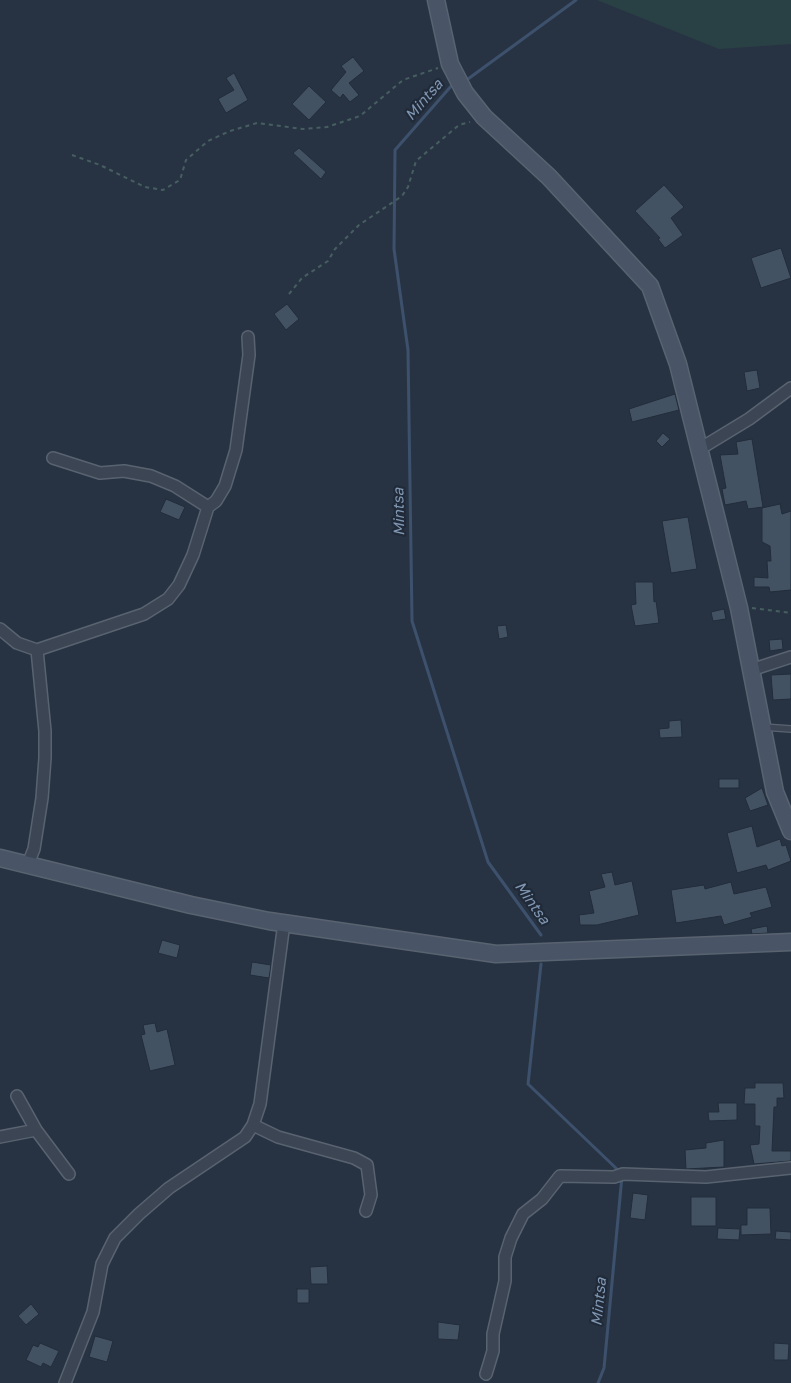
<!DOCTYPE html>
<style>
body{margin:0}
canvas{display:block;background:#273343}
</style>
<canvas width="791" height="1383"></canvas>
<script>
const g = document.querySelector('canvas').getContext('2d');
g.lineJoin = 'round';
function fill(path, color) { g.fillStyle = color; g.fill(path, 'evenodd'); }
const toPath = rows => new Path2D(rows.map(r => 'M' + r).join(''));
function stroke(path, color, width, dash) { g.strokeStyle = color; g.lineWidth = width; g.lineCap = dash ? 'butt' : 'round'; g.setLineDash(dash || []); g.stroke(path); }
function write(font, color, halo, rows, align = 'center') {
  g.font = font + ' "Golos Text",sans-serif'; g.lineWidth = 4.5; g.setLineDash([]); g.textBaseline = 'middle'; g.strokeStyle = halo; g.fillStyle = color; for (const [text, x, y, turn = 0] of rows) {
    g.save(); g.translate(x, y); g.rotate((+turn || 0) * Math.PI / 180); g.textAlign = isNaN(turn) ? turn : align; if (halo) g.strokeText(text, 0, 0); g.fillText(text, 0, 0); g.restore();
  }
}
const green = toPath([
 [597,0,791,0,791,44,719,49]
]);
const stream = toPath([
 [468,79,576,0],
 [453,84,395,150,394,249,408,350,412,621,488,862,541,935],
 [541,964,528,1084,619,1171],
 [598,1383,604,1368,622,1176]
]);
const building = toPath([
 [353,57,364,71,349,83,359,95,350,102,343,94,340,98,331,90,346,72,341,66,353,57],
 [234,73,248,100,226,113,218,99,234,90,226,78,234,73],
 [309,86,326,102,309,120,292,104,309,86],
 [299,148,326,172,321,179,293,153,299,148],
 [664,185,684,207,671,218,683,235,665,248,658,239,660,238,635,211,664,185],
 [781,248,791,278,761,288,751,258,781,248],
 [287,304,299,319,286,330,274,314,287,304],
 [757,370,760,388,747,391,744,372,757,370],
 [675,394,679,410,632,422,629,409,675,394],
 [663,433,670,439,662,447,656,441,663,433],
 [752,439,763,507,748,509,746,501,725,505,722,489,726,488,720,455,738,454,736,442,752,439],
 [166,499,185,507,179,520,160,512,166,499],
 [780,504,782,514,791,511,791,590,770,592,769,587,754,587,754,577,768,578,767,561,771,561,770,546,762,542,762,508,780,504],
 [688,517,697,569,671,573,662,521,688,517],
 [635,582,653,582,654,602,656,601,659,623,635,626,631,605,636,604,635,582],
 [724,609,726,619,713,621,711,612,724,609],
 [506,625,508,637,499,639,497,626,506,625],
 [782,639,783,649,770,651,769,640,782,639],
 [791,674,791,699,773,700,771,675,791,674],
 [681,720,682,737,660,738,659,729,669,728,669,721,681,720],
 [719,779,739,779,739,788,719,788,719,779],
 [762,788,768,805,750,811,745,798,762,788],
 [752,826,757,847,780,839,782,846,786,845,791,861,768,870,766,865,737,873,727,833,752,826],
 [612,872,615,885,632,881,639,915,597,925,580,925,579,915,594,913,589,891,605,887,601,874,612,872],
 [731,882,734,894,766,887,772,907,750,913,752,917,724,925,721,916,676,923,671,890,704,885,705,889,731,882],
 [767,926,768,933,752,934,751,929,767,926],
 [162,940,180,945,177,958,158,953,162,940],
 [252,962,271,965,269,978,250,975,252,962],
 [155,1023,157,1032,167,1029,175,1065,150,1071,141,1035,145,1034,143,1025,155,1023],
 [755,1083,783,1083,784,1098,777,1098,777,1107,774,1107,772,1151,791,1151,791,1161,754,1164,750,1145,759,1144,760,1126,755,1126,755,1104,744,1104,745,1088,755,1088,755,1083],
 [718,1103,737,1103,737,1120,709,1121,708,1112,719,1112,718,1103],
 [724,1140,724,1167,686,1169,685,1150,706,1148,706,1143,724,1140],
 [633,1193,648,1195,645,1220,630,1218,633,1193],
 [691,1197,716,1197,716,1226,691,1226,691,1197],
 [747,1208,770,1208,771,1234,741,1235,741,1225,747,1225,747,1208],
 [718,1228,740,1229,739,1240,717,1239,718,1228],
 [776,1231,791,1232,791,1240,775,1239,776,1231],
 [327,1266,328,1284,311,1284,310,1267,327,1266],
 [297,1289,309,1289,309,1303,297,1303,297,1289],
 [31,1304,39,1314,26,1325,18,1316,31,1304],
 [438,1322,460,1325,458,1340,438,1339,438,1322],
 [95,1336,113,1341,107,1362,89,1357,95,1336],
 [40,1343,59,1351,51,1367,43,1363,41,1367,26,1360,33,1345,38,1347,40,1343],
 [774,1343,789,1344,788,1360,774,1360,774,1343]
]);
const path = toPath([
 [72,155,100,165,145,187,163,190,180,180,186,160,208,141,230,131,257,123,303,129,327,127,360,116,403,80,438,68],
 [289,294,302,278,328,261,335,249,359,225,402,196,408,187,416,161,459,125,470,122],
 [752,608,791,613]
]);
const lane = toPath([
 [763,727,791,729]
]);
const street = toPath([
 [698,450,749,419,791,388],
 [208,507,216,501,225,486,236,450,249,355,248,337],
 [0,629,17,643,37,650],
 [751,670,791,657],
 [28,864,34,849,42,798,45,758,45,731,37,650,144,614,168,599,179,585,193,555,208,507,175,486,151,476,124,471,100,473,53,458],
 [17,1096,36,1130,69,1174],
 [253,1125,278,1137,354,1158,367,1165,371,1195,366,1211],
 [0,1137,36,1130],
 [486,1374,493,1351,493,1334,505,1281,505,1257,511,1238,523,1214,542,1199,560,1176,614,1177,623,1174,706,1177,791,1168],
 [65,1383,93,1312,102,1264,115,1238,139,1214,169,1188,245,1137,253,1125,260,1104,284,923]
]);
const secondary = toPath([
 [436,0,450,64,465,93,484,117,549,177,650,286,678,364,739,608,775,792,791,831],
 [0,858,191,905,269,921,496,954,791,942]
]);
const waterNames = [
 ["Mintsa",424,100,-49],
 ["Mintsa",399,512,-91],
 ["Mintsa",532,903,55],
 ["Mintsa",599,1302,-84]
];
fill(green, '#294144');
stroke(stream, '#3d516c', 3);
fill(building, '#435262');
stroke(building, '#222c3a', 1);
stroke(lane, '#596370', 8);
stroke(street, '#596370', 14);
stroke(secondary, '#596370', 19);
stroke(path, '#475e60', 2, [4, 4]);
stroke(lane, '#3b4553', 5.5);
stroke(street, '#3b4553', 11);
stroke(secondary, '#495466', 16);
write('italic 15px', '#8097b3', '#202a38', waterNames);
</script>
